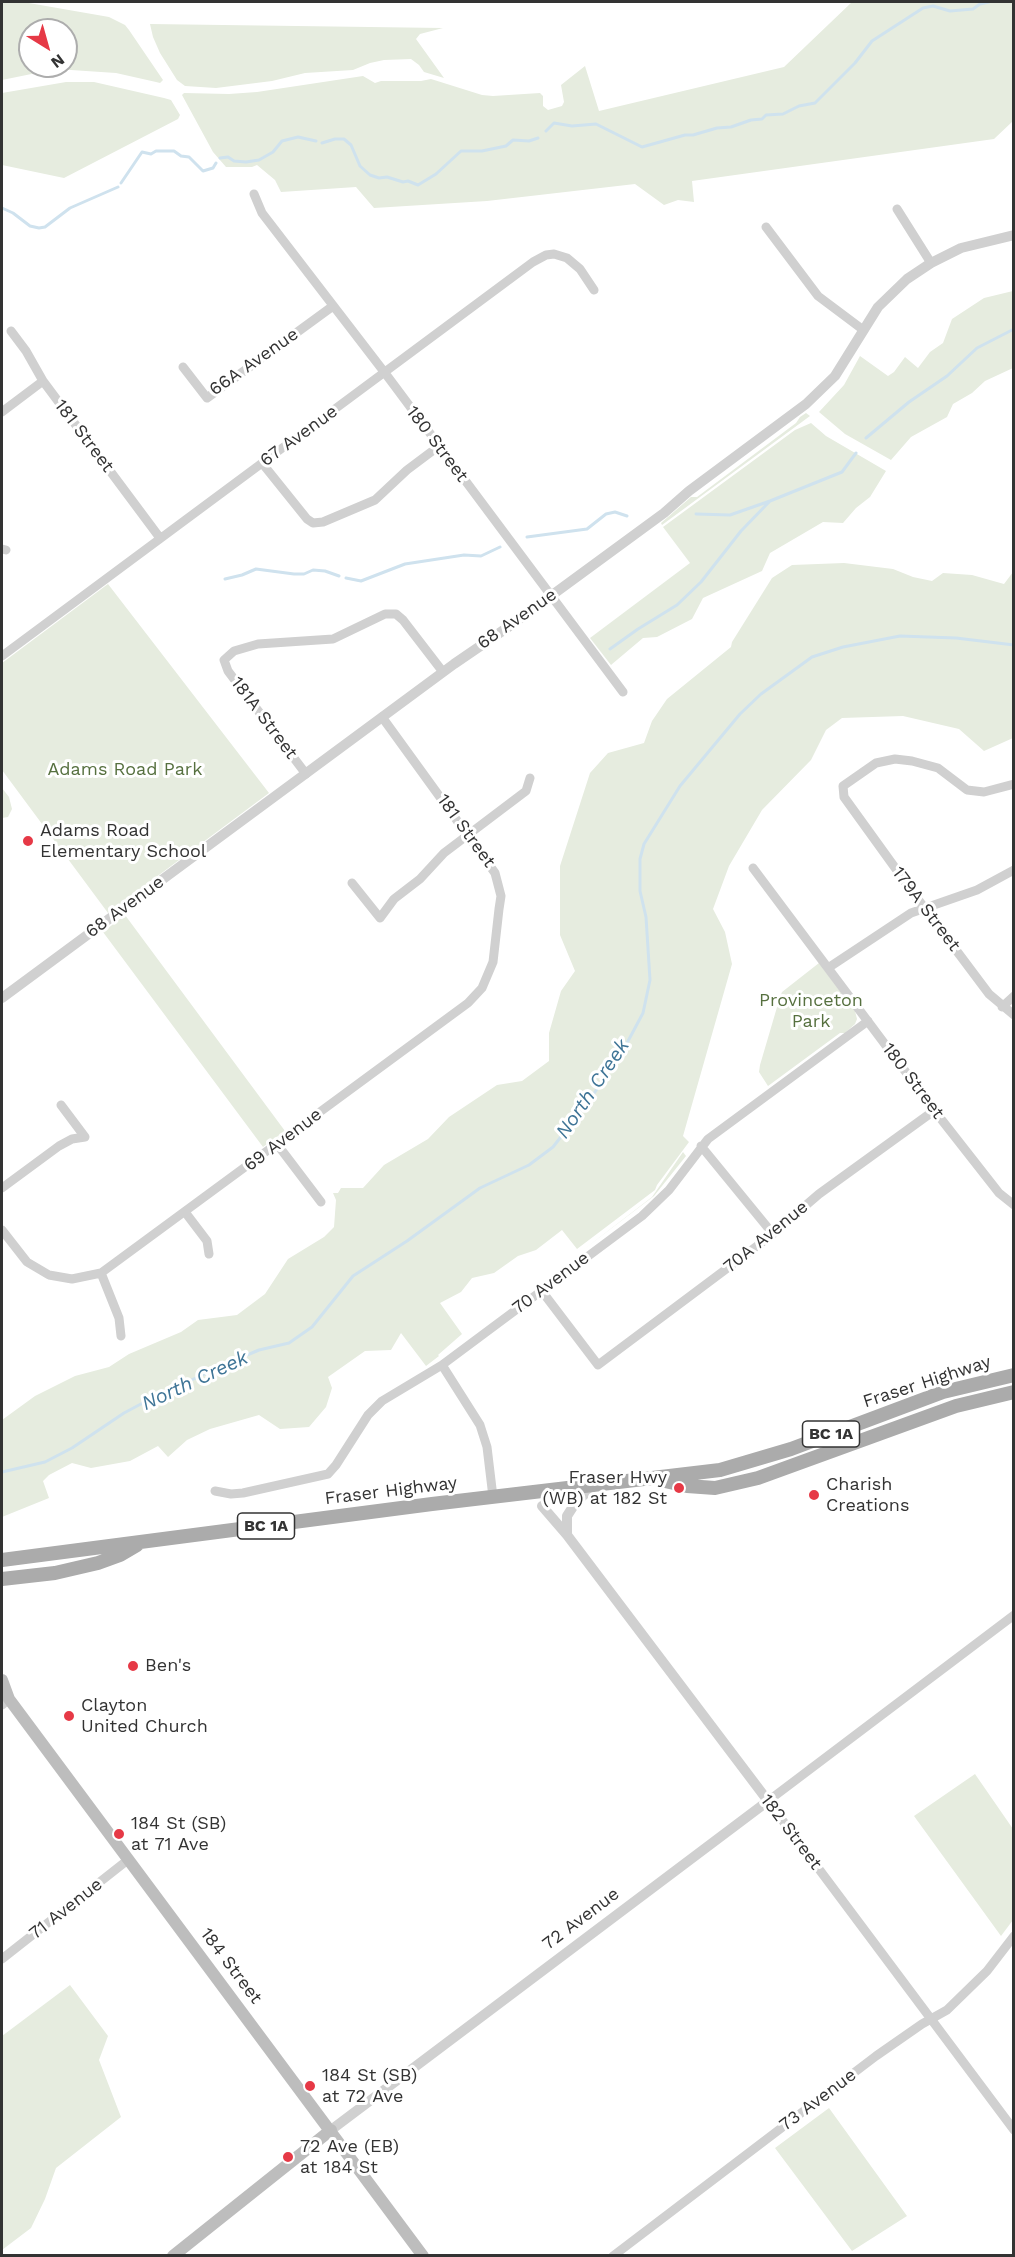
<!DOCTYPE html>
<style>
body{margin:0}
#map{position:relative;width:1015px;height:2257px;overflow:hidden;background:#fff;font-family:"Work Sans",sans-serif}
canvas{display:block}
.frame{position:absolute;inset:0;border:3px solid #333;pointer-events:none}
.north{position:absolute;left:18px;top:18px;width:60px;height:60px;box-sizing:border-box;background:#fff;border:2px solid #adadad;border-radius:50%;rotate:143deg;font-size:16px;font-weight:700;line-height:24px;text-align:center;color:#333}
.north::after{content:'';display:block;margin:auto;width:21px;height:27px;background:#e63946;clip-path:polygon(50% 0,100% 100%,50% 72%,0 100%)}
</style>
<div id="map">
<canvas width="1015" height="2257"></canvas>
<div class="frame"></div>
<div class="north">N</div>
</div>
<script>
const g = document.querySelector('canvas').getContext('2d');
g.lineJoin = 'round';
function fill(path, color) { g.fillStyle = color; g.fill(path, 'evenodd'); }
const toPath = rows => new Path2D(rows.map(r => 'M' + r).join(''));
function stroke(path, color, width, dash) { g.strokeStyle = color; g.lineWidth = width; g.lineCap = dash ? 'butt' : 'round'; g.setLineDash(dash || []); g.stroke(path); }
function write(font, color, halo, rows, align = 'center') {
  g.font = font + ' "Work Sans",sans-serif'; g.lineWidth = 6; g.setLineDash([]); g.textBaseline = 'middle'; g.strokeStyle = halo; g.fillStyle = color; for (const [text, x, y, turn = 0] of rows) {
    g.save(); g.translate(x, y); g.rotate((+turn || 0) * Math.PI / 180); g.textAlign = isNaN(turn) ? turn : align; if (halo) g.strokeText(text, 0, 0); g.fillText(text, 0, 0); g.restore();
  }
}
const green = toPath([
 [2,2,23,2,109,17,125,25,129,30,163,80,160,83,156,82,116,73,56,69,2,80],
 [30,30,66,30,66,66,30,66],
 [852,2,1013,2,1013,121,994,139,692,181,694,202,678,200,664,205,635,184,487,201,374,208,356,187,281,192,275,180,257,165,252,167,226,167,213,152,182,95,184,93,229,94,257,92,363,76,375,83,381,81,421,81,431,79,482,95,493,96,540,93,543,96,543,106,548,110,562,106,564,102,561,85,585,66,599,111,784,67],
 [150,24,443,28,420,34,416,39,444,78,424,72,419,65,411,59,384,60,370,63,353,70,305,73,272,81,216,88,185,86,177,80,160,53,153,37],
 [66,82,94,82,164,98,171,100,180,115,178,119,64,178,2,165,2,93],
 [1013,291,1013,368,985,381,972,393,953,404,947,417,911,437,891,460,845,434,819,412,844,385,860,356,888,376,894,372,905,357,918,368,930,352,943,343,952,319,984,298],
 [806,413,810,416,662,525,661,523,691,497,697,497,796,423,800,417],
 [811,423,826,436,886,471,870,497,856,508,843,523,823,522,770,553,762,571,703,598,692,619,657,637,643,638,611,665,590,638,690,563,663,527,795,430],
 [844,563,893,569,913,577,932,581,943,573,972,575,1004,584,1013,572,1013,738,984,751,959,729,903,716,842,718,826,730,811,760,762,810,729,866,713,909,725,932,732,964,683,1136,689,1142,657,1185,655,1190,577,1249,562,1230,536,1250,518,1256,494,1273,472,1278,461,1292,440,1303,462,1334,438,1355,439,1356,426,1366,401,1333,391,1350,365,1351,328,1377,332,1388,326,1407,309,1427,280,1429,259,1415,210,1429,187,1440,168,1457,158,1446,130,1461,91,1468,72,1463,49,1475,43,1481,49,1498,2,1517,2,1420,35,1396,75,1376,109,1367,129,1354,181,1332,198,1320,237,1315,265,1294,288,1259,324,1237,334,1227,336,1200,333,1193,338,1193,341,1188,363,1188,384,1165,428,1139,449,1117,497,1085,522,1081,549,1061,549,1033,561,991,575,971,560,935,560,866,590,773,608,753,644,743,652,721,667,699,731,647,732,642,772,578,792,565],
 [108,584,269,793,108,913,2,770,2,663],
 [2,788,9,797,12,809,8,817,2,818],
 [125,915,285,1131,263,1147,103,932],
 [819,963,855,1011,857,1019,855,1024,845,1033,840,1033,768,1086,759,1072,760,1065,780,997,782,992],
 [683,1152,686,1156,654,1196,579,1253,652,1197],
 [975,1774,1013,1829,1013,1920,1001,1936,914,1816],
 [70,1985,108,2036,99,2060,121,2117,56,2168,45,2199,31,2228,2,2250,2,2036],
 [829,2108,907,2216,852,2251,775,2148]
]);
const stream = toPath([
 [546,131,554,123,572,126,596,124,642,147,685,135,693,135,717,128,731,127,751,120,762,119,766,115,783,114,799,106,815,103,855,63,872,41,923,8,933,6,950,11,973,9,980,4,989,2],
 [322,143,335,139,344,139,351,145,360,166,370,175,379,178,387,177,403,182,408,181,418,185,436,174,461,151,482,151,506,146,513,140,529,141,538,138],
 [220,158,228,157,234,161,246,162,259,160,273,152,282,141,298,137,316,141],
 [121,183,142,152,151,154,156,151,174,151,181,156,189,157,203,171,213,168,216,163],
 [2,208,13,213,30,226,39,228,45,227,70,208,118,187],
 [866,438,909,402,947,376,977,348,1014,329],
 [696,514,730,515,770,501,842,472,856,453],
 [527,537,587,529,606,514,615,512,627,516],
 [346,578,361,581,405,564,464,555,481,556,500,547],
 [225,579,242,575,256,569,294,574,304,574,313,570,325,571,339,576],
 [610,649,638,629,677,605,701,582,741,531,770,501],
 [2,1472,45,1462,72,1448,124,1413,154,1397,240,1358,259,1350,289,1343,312,1327,353,1276,407,1241,480,1188,529,1165,553,1147,591,1098,627,1043,643,1013,650,980,646,917,640,891,640,859,644,844,680,786,740,714,761,694,812,657,843,647,900,636,956,638,1014,645]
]);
const minor = toPath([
 [254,194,262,213,385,373,623,692],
 [897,209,931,263],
 [766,227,818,296,862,329],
 [11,331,26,351,43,381,160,538],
 [183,367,207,398,333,306],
 [2,412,43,381],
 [262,463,307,519,313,523,323,522,375,500,407,470,439,446],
 [2,549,6,550],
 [2,656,533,262,546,255,554,254,567,258,580,269,594,290],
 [306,774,228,671,224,660,234,651,258,644,333,639,385,614,396,614,403,620,443,672],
 [1014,784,984,792,967,790,938,768,912,761,895,759,876,763,843,786,844,797,914,894,989,994,1014,1015],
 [753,868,941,1119,999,1193,1014,1205],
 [352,883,380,918,394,899,420,879,444,853,526,791,530,778],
 [828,968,911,913,977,890,1014,870],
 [1002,1007,1014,996],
 [277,1144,321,1202],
 [701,1146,773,1234],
 [2,1188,59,1146,72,1139,85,1137,61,1105],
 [185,1212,207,1241,209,1254],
 [2,1230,27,1262,49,1275,72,1279,101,1273,468,1003,482,988,493,962,499,909,501,896,495,873,382,717],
 [101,1273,119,1318,121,1336],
 [541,1290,598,1365,769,1237,819,1194,935,1110],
 [442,1365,480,1425,487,1447,493,1497],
 [215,1491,231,1494,243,1493,328,1474,336,1465,368,1415,382,1401,442,1365,642,1216,669,1190,708,1139,868,1021],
 [1014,1615,768,1801,1014,2130],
 [2,1705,9,1699],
 [2,1959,129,1859],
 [613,2256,876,2056,922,2024,947,2010,987,1971,1014,1936]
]);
const tertiary = toPath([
 [2,998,454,664,514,623,664,513,689,491,806,404,835,376,878,307,907,279,931,263,961,248,1014,235],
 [567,1535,567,1516,576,1502,595,1485],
 [331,2130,768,1801,567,1535,542,1506]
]);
const secondary = toPath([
 [2,1680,9,1699,423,2256],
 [173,2256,331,2130]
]);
const primary = toPath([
 [665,1481,687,1486,715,1488,758,1478,956,1406,1014,1392],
 [2,1560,432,1504,720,1470,791,1449,943,1392,1014,1375],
 [2,1579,55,1573,98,1563,120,1555,137,1545]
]);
const markers = [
 [28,841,6,"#e63946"],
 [679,1488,6,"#e63946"],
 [814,1495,6,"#e63946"],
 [133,1666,6,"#e63946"],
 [69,1716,6,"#e63946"],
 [119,1834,6,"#e63946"],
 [310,2086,6,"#e63946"],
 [288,2157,6,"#e63946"]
];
const shields = [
 [831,1434,57],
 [266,1526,57]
];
const shieldNames = [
 ["BC 1A",831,1434],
 ["BC 1A",266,1526]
];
const streetNames = [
 ["66A Avenue",254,362,-35],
 ["181 Street",84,436,53],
 ["67 Avenue",299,436,-36],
 ["180 Street",437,444,53],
 ["68 Avenue",517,619,-35],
 ["181A Street",264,718,53],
 ["181 Street",466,831,54],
 ["68 Avenue",125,907,-36],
 ["179A Street",926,909,53],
 ["180 Street",913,1081,53],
 ["69 Avenue",283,1140,-37],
 ["70A Avenue",766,1237,-39],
 ["70 Avenue",551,1283,-37],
 ["Fraser Highway",927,1382,-18],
 ["Fraser Highway",391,1491,-7],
 ["182 Street",791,1832,53],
 ["71 Avenue",66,1909,-38],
 ["72 Avenue",581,1919,-37],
 ["184 Street",231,1966,53],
 ["73 Avenue",818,2100,-37]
];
const parkNames = [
 ["Adams Road Park",125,770],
 ["Provinceton",811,1001],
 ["Park",811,1022]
];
const poiNames = [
 ["Adams Road",40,831],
 ["Elementary School",40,852],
 ["Fraser Hwy",667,1478,"right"],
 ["(WB) at 182 St",667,1499,"right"],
 ["Charish",826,1485],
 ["Creations",826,1506],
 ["Ben's",145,1666],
 ["Clayton",81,1706],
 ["United Church",81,1727],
 ["184 St (SB)",131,1824],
 ["at 71 Ave",131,1845],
 ["184 St (SB)",322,2076],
 ["at 72 Ave",322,2097],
 ["72 Ave (EB)",300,2147],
 ["at 184 St",300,2168]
];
const waterNames = [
 ["North Creek",593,1089,-56],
 ["North Creek",195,1381,-25]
];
fill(green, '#e6ecdf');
stroke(stream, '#cfe2ee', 3);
stroke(minor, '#d0d0d0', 9);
stroke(tertiary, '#d0d0d0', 10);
stroke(secondary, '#bdbdbd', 12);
stroke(primary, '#ababab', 14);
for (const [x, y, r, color] of markers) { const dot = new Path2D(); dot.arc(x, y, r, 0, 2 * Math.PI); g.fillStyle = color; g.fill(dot); stroke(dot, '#fff', 2); }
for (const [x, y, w] of shields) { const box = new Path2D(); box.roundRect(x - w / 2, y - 13, w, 26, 4.5); g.fillStyle = '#fff'; g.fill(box); stroke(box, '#333', 1.5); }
write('bold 16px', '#333', null, shieldNames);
write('18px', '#333', '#fff', streetNames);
write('18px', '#56703f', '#fff', parkNames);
write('18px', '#333', '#fff', poiNames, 'left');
write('italic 20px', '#3f7597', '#fff', waterNames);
</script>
